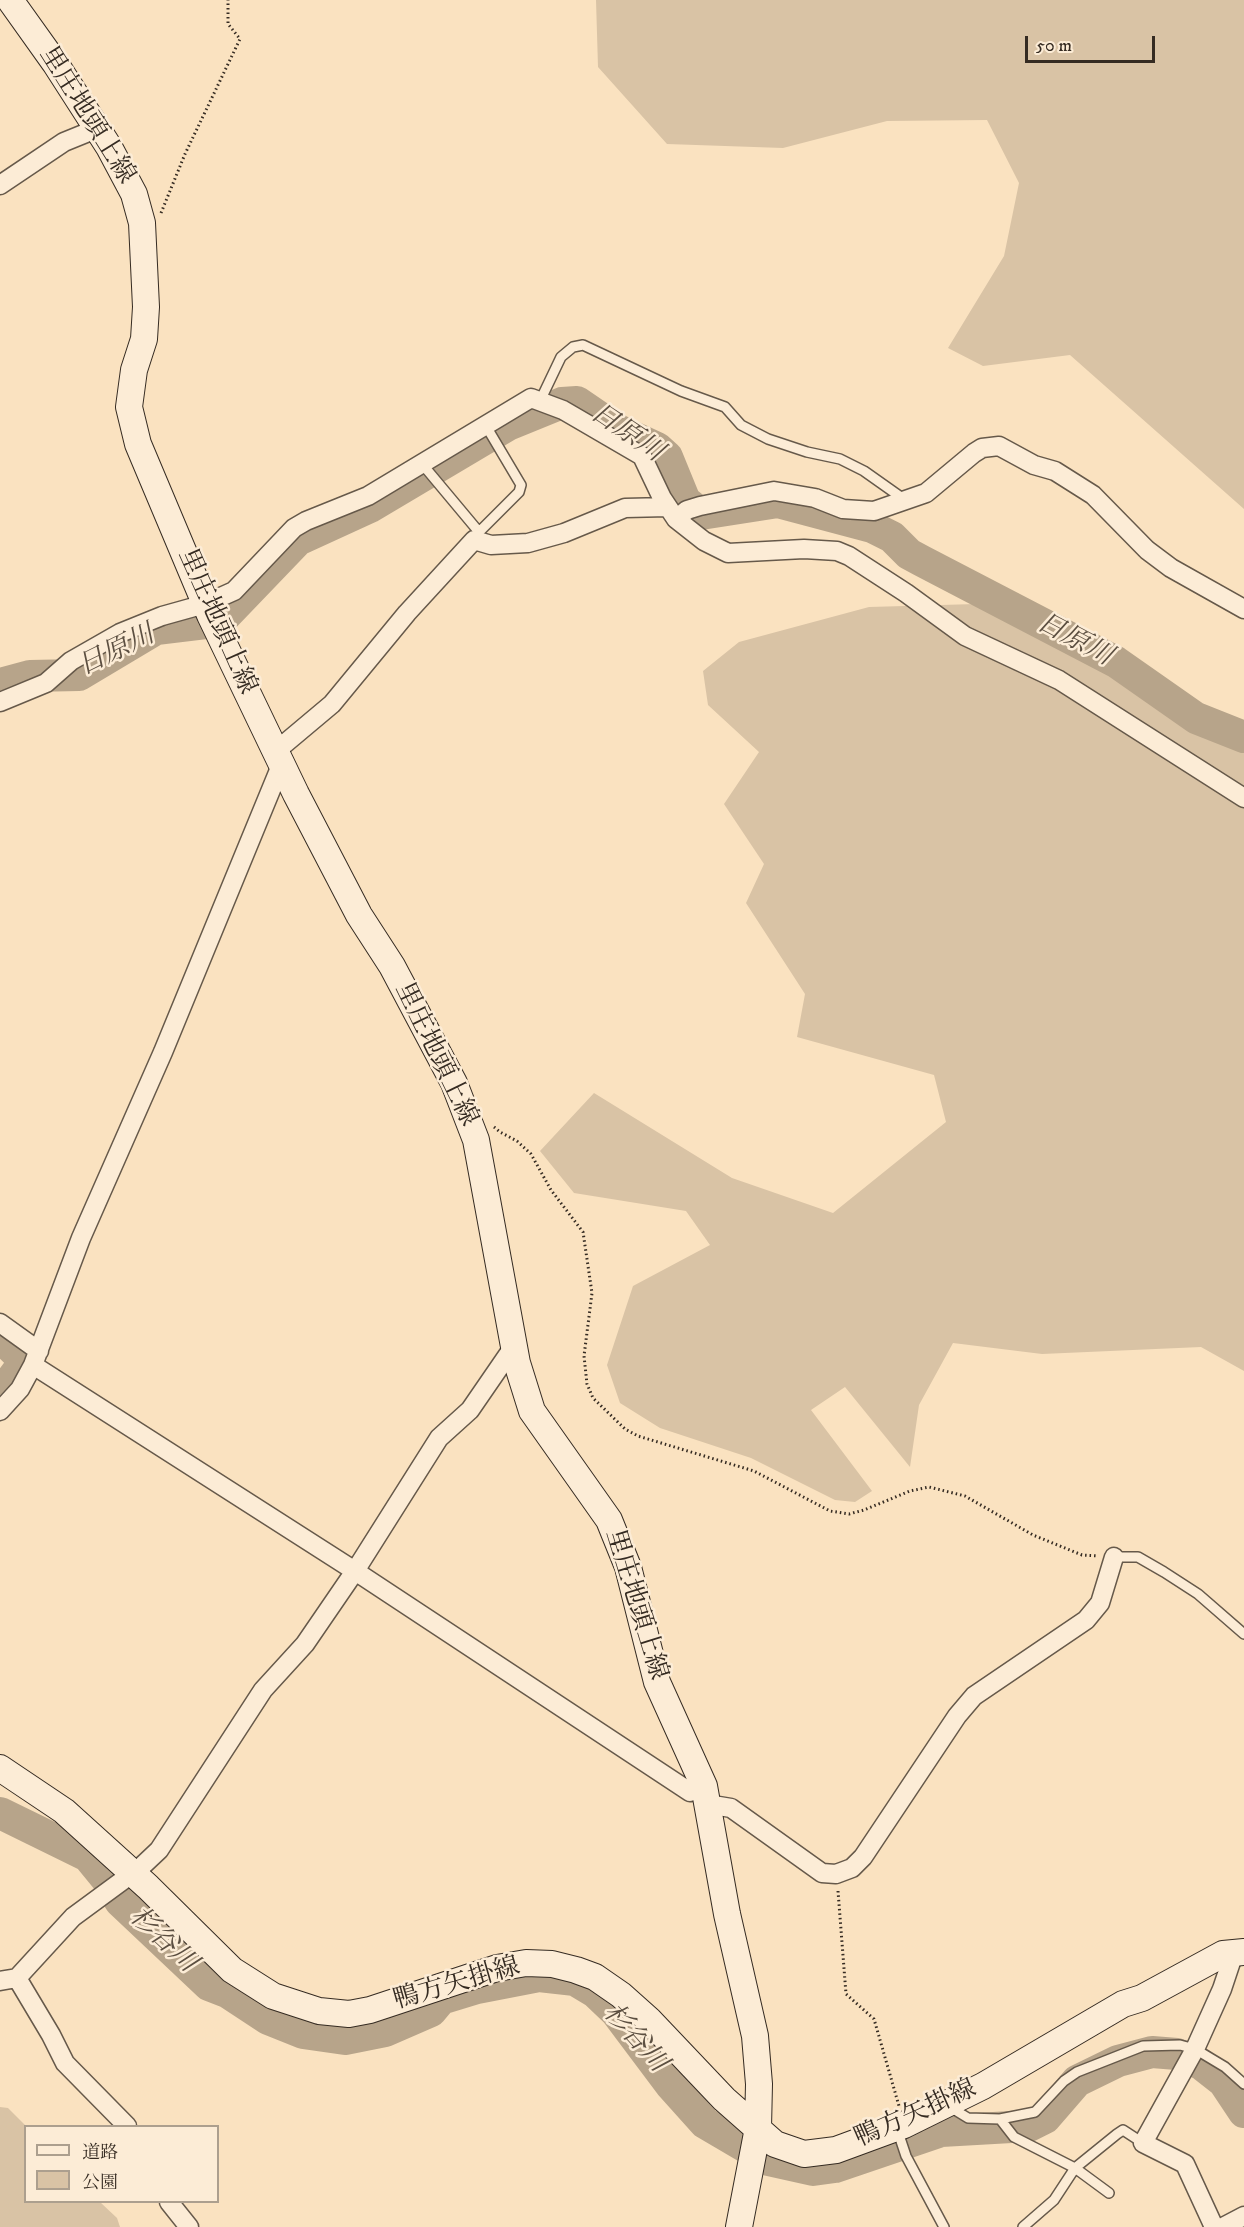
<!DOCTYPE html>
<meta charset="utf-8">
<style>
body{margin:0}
#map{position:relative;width:1244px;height:2227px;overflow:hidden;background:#fae2c0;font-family:"IM FELL DW Pica","Noto Serif JP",serif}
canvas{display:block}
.legend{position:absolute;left:24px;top:2125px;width:195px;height:78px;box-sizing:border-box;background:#fcecd6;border:2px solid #ac9f8e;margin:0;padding:8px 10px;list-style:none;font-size:18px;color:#352b22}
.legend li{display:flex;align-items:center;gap:12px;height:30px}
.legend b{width:30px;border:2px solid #ac9f8e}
.scale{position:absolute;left:1025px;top:36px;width:130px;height:27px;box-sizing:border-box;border:3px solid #352b22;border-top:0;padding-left:8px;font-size:18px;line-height:21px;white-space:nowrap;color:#352b22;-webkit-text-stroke:4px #fcecd6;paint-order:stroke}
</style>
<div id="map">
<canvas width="1244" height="2227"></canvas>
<ul class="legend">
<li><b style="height:8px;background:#fcecd6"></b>道路</li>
<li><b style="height:16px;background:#d9c3a5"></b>公園</li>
</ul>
<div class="scale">50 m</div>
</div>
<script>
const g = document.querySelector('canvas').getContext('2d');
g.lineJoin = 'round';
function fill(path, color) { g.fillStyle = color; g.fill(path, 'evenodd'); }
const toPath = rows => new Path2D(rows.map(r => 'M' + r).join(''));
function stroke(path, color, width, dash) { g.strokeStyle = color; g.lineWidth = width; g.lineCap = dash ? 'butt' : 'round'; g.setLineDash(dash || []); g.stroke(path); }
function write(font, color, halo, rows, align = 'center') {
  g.font = font + ' "IM FELL DW Pica","Noto Serif JP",serif'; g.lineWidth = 5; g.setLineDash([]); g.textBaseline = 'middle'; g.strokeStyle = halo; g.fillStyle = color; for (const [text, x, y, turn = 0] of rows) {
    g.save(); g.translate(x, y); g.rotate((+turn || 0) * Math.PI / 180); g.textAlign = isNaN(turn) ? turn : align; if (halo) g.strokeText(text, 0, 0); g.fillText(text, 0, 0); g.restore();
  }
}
const green = toPath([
 [596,0,1244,0,1244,509,1070,355,983,366,948,348,1004,256,1019,183,987,120,887,121,783,148,667,144,598,67],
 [976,604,1108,673,1205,737,1244,750,1244,1371,1201,1347,1042,1354,953,1343,919,1405,910,1467,845,1387,811,1410,872,1491,855,1502,835,1500,751,1458,660,1428,620,1403,607,1365,633,1286,710,1245,686,1211,574,1193,540,1151,594,1093,732,1178,833,1213,946,1122,934,1075,797,1037,805,994,746,903,764,864,724,804,759,752,708,705,703,671,739,642,869,607],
 [0,2107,8,2108,26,2126,26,2202,100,2202,117,2218,120,2227,0,2227]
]);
const river = toPath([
 [0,684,30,676,79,675,156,629,214,622,226,615,298,540,370,507,508,425,562,403,577,402,618,430,657,448,667,457,685,501,701,514,778,502,872,527,892,537,909,554,922,561,1116,662,1196,718,1244,737],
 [0,1336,21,1357,23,1364,0,1395],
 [0,1813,88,1856,106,1878,120,1901,209,1985,227,1992,268,2019,303,2033,345,2039,385,2031,431,2011,441,1999,477,1988,539,1976,575,1980,595,1992,616,2012,670,2084,705,2123,768,2160,813,2170,835,2167,941,2131,1029,2126,1045,2118,1077,2081,1118,2061,1152,2052,1177,2054,1201,2064,1224,2082,1244,2112]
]);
const path = toPath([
 [161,213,185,154,240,39,228,24,228,0],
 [494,1127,500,1132,517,1141,531,1154,551,1190,583,1232,592,1293,584,1356,587,1384,593,1398,625,1429,638,1436,754,1471,830,1511,849,1514,864,1510,910,1491,929,1487,965,1496,1033,1535,1082,1555,1098,1556],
 [838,1891,846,1994,874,2019,899,2106]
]);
const service = toPath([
 [540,401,561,357,573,347,583,345,681,391,725,407,741,425,768,439,807,452,840,459,864,471,905,500],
 [423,465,479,532,477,535],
 [479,532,519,492,521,485,486,426],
 [1114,1557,1138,1557,1164,1572,1198,1594,1244,1634],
 [950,2107,968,2118,1000,2119,1014,2137,1075,2168,1109,2193],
 [1000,2119,1035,2112,1064,2081,1077,2072,1143,2046,1180,2045,1195,2049,1225,2067,1244,2084],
 [897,2129,906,2156,944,2227],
 [1023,2227,1054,2200,1075,2168,1117,2134,1123,2130,1143,2143]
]);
const minor = toPath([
 [0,185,64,142,96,129],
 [676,519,687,510,700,506,774,491,815,498,843,509,874,511,926,493,974,453,982,448,999,446,1034,465,1055,471,1093,495,1147,550,1171,568,1244,609],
 [0,702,46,683,71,661,120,633,162,616,205,604,234,591,294,528,306,521,368,496,531,398,563,410,642,456,662,498,676,519,704,541,728,553,804,549,837,551,849,556,906,593,965,636,1059,680,1244,798],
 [276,751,332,704,407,613,474,540,491,545,528,543,564,533,625,508,668,507],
 [0,1323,39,1351],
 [33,1365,355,1571,690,1792,704,1786],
 [0,1411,20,1389,33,1365,81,1238,163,1052,282,763],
 [707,1804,731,1808,822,1873,836,1874,852,1868,863,1857,957,1716,974,1696,1086,1620,1100,1603,1114,1557],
 [17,1978,51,2035,65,2063,127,2126],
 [0,1981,17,1978,73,1917,141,1867,159,1850,263,1690,305,1644,355,1571,439,1438,470,1410,514,1346],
 [169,2202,189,2227],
 [1214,2227,1185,2164,1143,2143,1195,2049,1222,1989,1232,1959,1230,1953],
 [1223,2227,1244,2216]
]);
const secondary = toPath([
 [10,0,55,63,109,147,134,194,142,223,146,307,144,339,134,370,129,407,138,444,210,615,296,794,359,915,392,966,454,1083,476,1140,517,1363,532,1411,609,1520,628,1567,657,1682,704,1786,727,1914,755,2036,759,2084,758,2128,739,2227],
 [0,1768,64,1811,148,1887,232,1970,273,1996,319,2011,349,2014,370,2010,497,1968,526,1963,552,1964,576,1970,595,1977,621,1995,649,2020,724,2099,775,2144,804,2154,836,2150,904,2125,983,2086,1123,2004,1142,1998,1223,1954,1244,1952]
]);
const streetNames = [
 ["里庄地頭上線",86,116,58],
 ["里庄地頭上線",216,622,66],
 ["里庄地頭上線",435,1055,64],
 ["里庄地頭上線",635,1605,73],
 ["鴨方矢掛線",457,1985,-16],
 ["鴨方矢掛線",916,2115,-24]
];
const waterNames = [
 ["日原川",626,434,34],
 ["日原川",1074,641,28],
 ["日原川",117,652,-26],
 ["杉谷川",162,1941,43],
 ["杉谷川",634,2039,48]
];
fill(green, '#d9c3a5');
stroke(river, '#b7a48a', 32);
stroke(service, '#66594a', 12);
stroke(minor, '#66594a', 21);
stroke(secondary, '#352b22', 28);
stroke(path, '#352b22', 3, [1.5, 3]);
stroke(service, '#fcecd6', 9);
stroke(minor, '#fcecd6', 18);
stroke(secondary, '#fcecd6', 26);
write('26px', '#352b22', '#fcecd6', streetNames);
write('italic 27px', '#5c4f41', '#fcecd6', waterNames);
</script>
